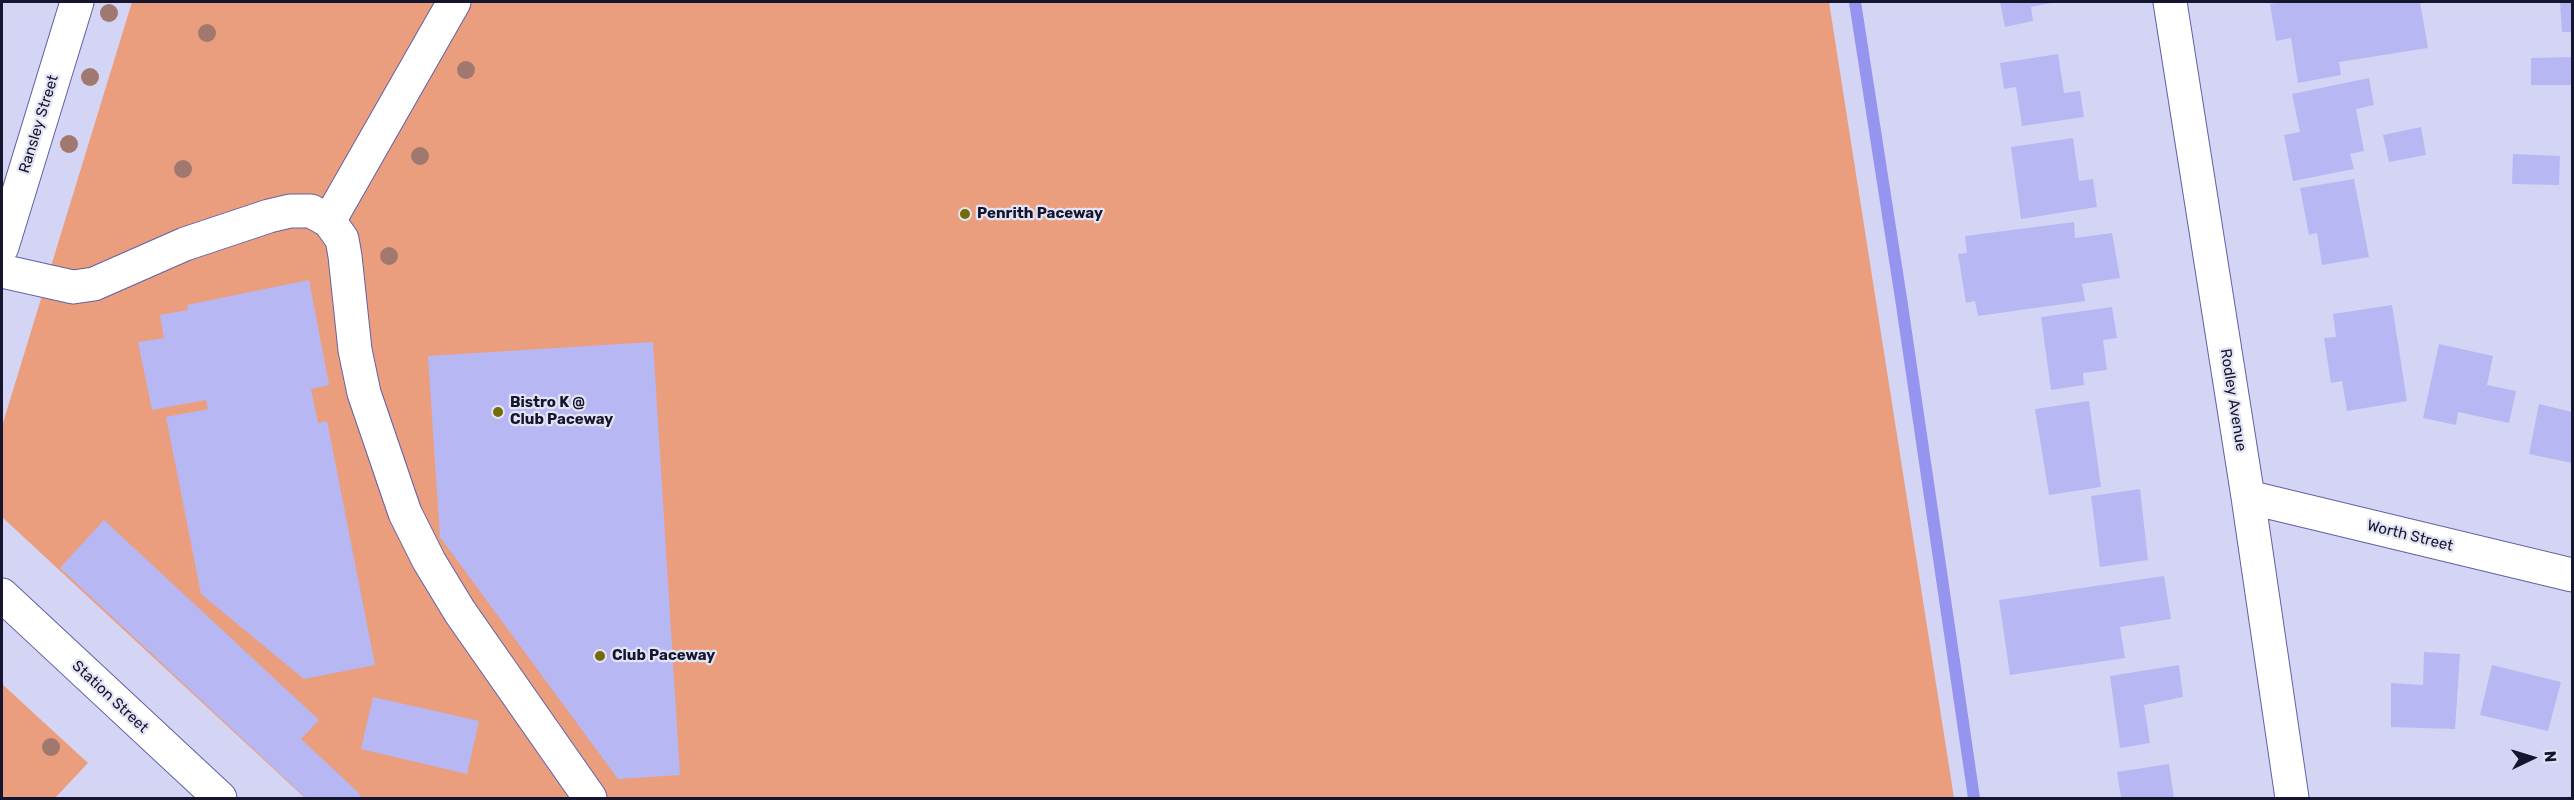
<!DOCTYPE html>
<style>
body{margin:0}
#map{position:relative;width:2574px;height:800px;overflow:hidden;background:#d4d5f4;font-family:Rubik,sans-serif}
canvas{display:block}
.frame{position:absolute;inset:0;border:3px solid #161530;pointer-events:none}
.north{position:absolute;left:2502px;top:728px;width:60px;height:60px;-webkit-text-stroke:4px #e3e4f3;paint-order:stroke;rotate:86deg;font-size:16px;font-weight:700;line-height:24px;text-align:center;color:#161530}
.north::after{content:'';display:block;margin:auto;width:21px;height:27px;background:#161530;clip-path:polygon(50% 0,100% 100%,50% 72%,0 100%)}
</style>
<div id="map">
<canvas width="2574" height="800"></canvas>
<div class="frame"></div>
<div class="north">N</div>
</div>
<script>
const g = document.querySelector('canvas').getContext('2d');
g.lineJoin = 'round';
function fill(path, color) { g.fillStyle = color; g.fill(path, 'evenodd'); }
const toPath = rows => new Path2D(rows.map(r => 'M' + r).join(''));
function stroke(path, color, width, dash) { g.strokeStyle = color; g.lineWidth = width; g.lineCap = dash ? 'butt' : 'round'; g.setLineDash(dash || []); g.stroke(path); }
function write(font, color, halo, rows, align = 'center') {
  g.font = font + ' Rubik,sans-serif'; g.lineWidth = 4.5; g.setLineDash([]); g.textBaseline = 'middle'; g.strokeStyle = halo; g.fillStyle = color; for (const [text, x, y, turn = 0] of rows) {
    g.save(); g.translate(x, y); g.rotate((+turn || 0) * Math.PI / 180); g.textAlign = isNaN(turn) ? turn : align; if (halo) g.strokeText(text, 0, 0); g.fillText(text, 0, 0); g.restore();
  }
}
const green = toPath([
 [132,2,1829,2,1954,798,305,798,2,517,2,426],
 [2,684,88,763,55,798,2,798]
]);
const stream = toPath([
 [1855,2,1902,305,1974,798]
]);
const building = toPath([
 [2000,2,2051,2,2051,3,2031,7,2033,21,2005,27],
 [2283,2,2420,2,2428,48,2339,62,2341,75,2298,83,2291,38,2276,41,2270,4],
 [2560,2,2572,2,2572,32,2562,32],
 [2058,54,2064,93,2080,91,2084,117,2022,126,2016,87,2004,89,2000,63],
 [2572,57,2572,85,2531,85,2531,58],
 [2369,78,2374,105,2356,109,2364,151,2350,154,2354,169,2293,181,2284,135,2300,132,2292,94],
 [2421,127,2426,155,2389,162,2383,135],
 [2073,138,2079,181,2093,179,2097,207,2021,219,2011,147],
 [2513,154,2560,156,2559,185,2512,184],
 [2354,179,2369,257,2322,265,2317,233,2309,235,2300,188],
 [2074,222,2075,238,2112,233,2120,278,2082,284,2085,301,1978,316,1975,301,1966,303,1958,254,1967,253,1965,236],
 [309,280,329,385,311,389,318,423,327,421,375,665,304,679,201,594,166,417,208,409,206,400,152,410,138,342,164,338,160,315,188,310,187,305],
 [2392,305,2407,401,2347,411,2342,381,2331,383,2324,338,2336,337,2333,314],
 [2112,307,2117,338,2103,340,2107,370,2083,373,2084,385,2051,390,2041,317],
 [653,342,680,775,618,779,440,537,428,356],
 [2439,344,2493,356,2487,385,2516,391,2509,423,2458,412,2456,425,2423,418],
 [2089,401,2101,487,2049,495,2035,409],
 [2539,404,2572,412,2572,463,2529,454],
 [2140,489,2148,560,2100,567,2091,496],
 [104,520,319,720,301,739,361,795,358,798,306,798,60,568],
 [2164,576,2171,619,2120,627,2125,658,2010,675,1999,600],
 [2424,652,2460,654,2455,729,2391,727,2391,683,2423,685],
 [2179,665,2183,697,2144,705,2150,743,2120,748,2110,676],
 [2492,665,2561,682,2548,731,2480,715],
 [373,697,479,721,467,774,361,749],
 [2169,764,2174,798,2121,798,2117,772]
]);
const minor = toPath([
 [2170,2,2248,497,2292,798],
 [329,221,342,239,345,256,355,350,364,393,405,513,429,561,460,612,590,798],
 [2,247,77,2],
 [2,271,73,287,94,284,185,244,269,216,290,211,311,211,329,221,454,2],
 [2248,497,2572,575],
 [2,595,220,798]
]);
const trees = [
 [109,13],
 [207,33],
 [466,70],
 [90,77],
 [69,144],
 [420,156],
 [183,169],
 [389,256],
 [51,747]
];
const markers = [
 [965,214,6,"#756c07"],
 [498,412,6,"#756c07"],
 [600,656,6,"#756c07"]
];
const streetNames = [
 ["Ransley Street",39,124,-73],
 ["Rodley Avenue",2233,400,81],
 ["Worth Street",2410,536,14],
 ["Station Street",110,697,43]
];
const poiNames = [
 ["Penrith Paceway",977,214],
 ["Bistro K @",510,403],
 ["Club Paceway",510,420],
 ["Club Paceway",612,656]
];
fill(green, '#ea9e7e');
stroke(stream, '#9594ee', 12);
fill(building, '#b7b8f3');
stroke(minor, '#6260a3', 35);
stroke(minor, '#fff', 33);
g.fillStyle = '#a1786f';
for (const [x, y] of trees) { g.beginPath(); g.arc(x, y, 9, 0, 2 * Math.PI); g.fill(); }
for (const [x, y, r, color] of markers) { const dot = new Path2D(); dot.arc(x, y, r, 0, 2 * Math.PI); g.fillStyle = color; g.fill(dot); stroke(dot, '#e3e4f3', 2); }
write('15px', '#161530', '#e3e4f3', streetNames);
write('bold 15px', '#161530', '#e3e4f3', poiNames, 'left');
</script>
